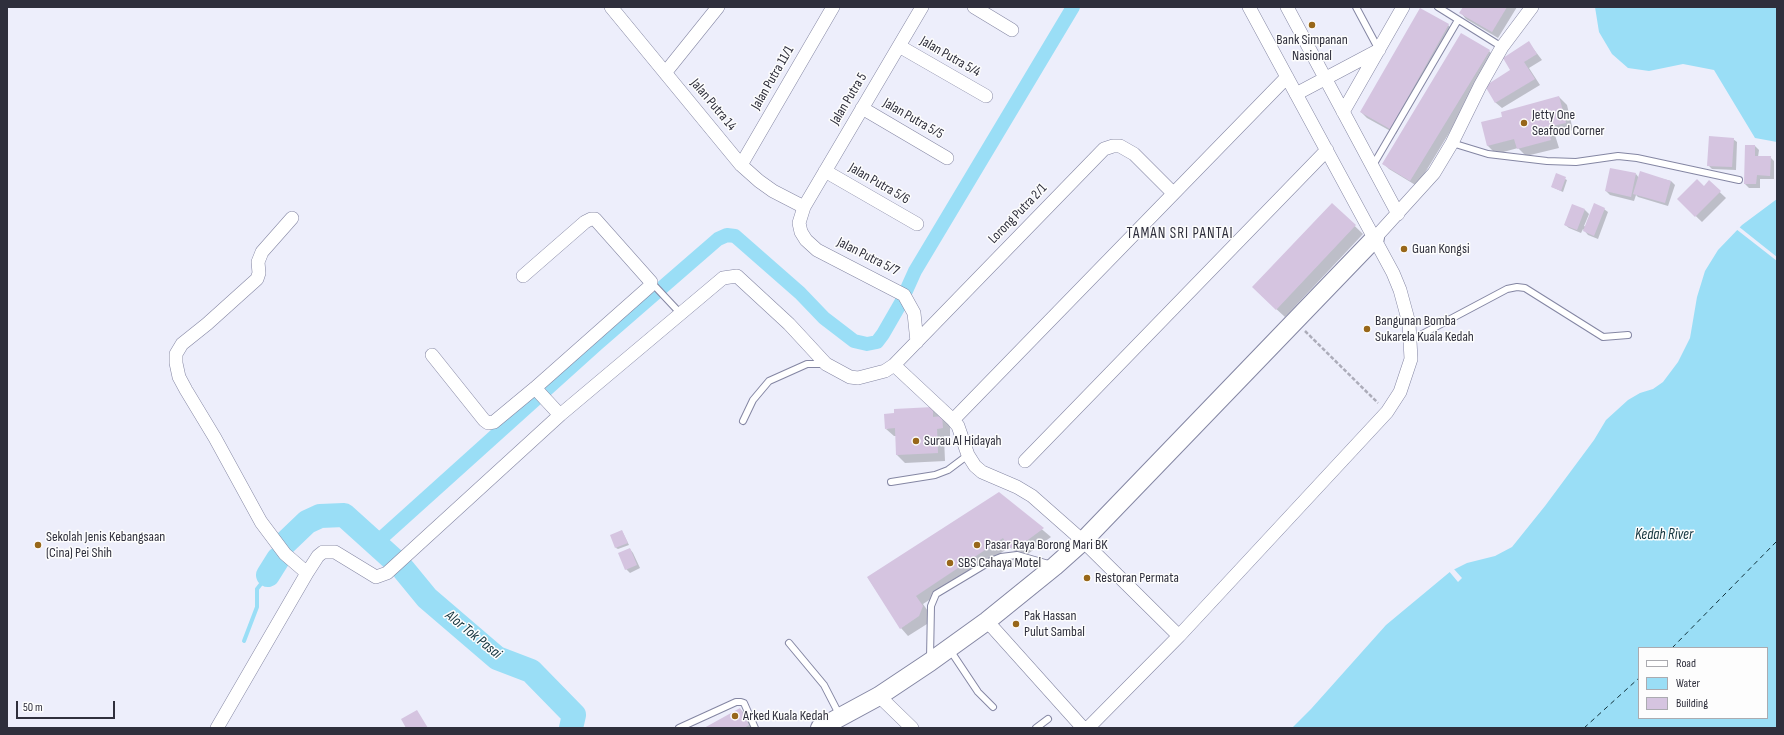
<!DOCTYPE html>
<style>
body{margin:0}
#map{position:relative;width:1784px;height:735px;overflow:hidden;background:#edeefb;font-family:"Sofia Sans Condensed",sans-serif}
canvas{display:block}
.frame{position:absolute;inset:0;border:8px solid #2f2f3c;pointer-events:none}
.legend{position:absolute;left:1638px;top:647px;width:130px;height:72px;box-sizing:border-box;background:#fdfdfd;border:1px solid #ababb0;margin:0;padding:5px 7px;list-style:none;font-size:12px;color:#2f2f3c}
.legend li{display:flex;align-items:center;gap:8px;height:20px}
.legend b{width:20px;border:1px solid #ababb0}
.scale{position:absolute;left:16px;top:701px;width:99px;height:18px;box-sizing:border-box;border:2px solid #2f2f3c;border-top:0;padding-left:5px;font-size:12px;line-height:14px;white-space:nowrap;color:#2f2f3c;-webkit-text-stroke:3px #fdfdfd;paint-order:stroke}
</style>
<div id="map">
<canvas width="1784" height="735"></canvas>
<div class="frame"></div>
<ul class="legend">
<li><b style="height:5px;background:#fff"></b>Road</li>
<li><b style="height:11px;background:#9adef6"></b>Water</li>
<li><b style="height:11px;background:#d5c4e0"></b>Building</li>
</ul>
<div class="scale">50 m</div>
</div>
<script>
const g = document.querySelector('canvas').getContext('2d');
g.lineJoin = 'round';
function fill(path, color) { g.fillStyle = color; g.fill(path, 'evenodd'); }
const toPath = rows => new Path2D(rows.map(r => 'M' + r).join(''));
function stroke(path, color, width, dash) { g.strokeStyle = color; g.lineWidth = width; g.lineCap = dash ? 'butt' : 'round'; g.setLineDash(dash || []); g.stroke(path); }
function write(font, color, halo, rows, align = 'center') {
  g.font = font + ' "Sofia Sans Condensed",sans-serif'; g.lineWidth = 3; g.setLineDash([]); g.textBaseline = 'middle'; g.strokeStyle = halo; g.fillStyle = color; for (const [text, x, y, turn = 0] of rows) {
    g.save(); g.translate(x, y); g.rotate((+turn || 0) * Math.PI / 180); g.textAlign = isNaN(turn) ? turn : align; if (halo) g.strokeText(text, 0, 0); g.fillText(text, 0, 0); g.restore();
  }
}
const water = toPath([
 [1595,7,1777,7,1777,142,1755,138,1714,70,1683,64,1649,71,1628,68,1612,54,1599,32],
 [1777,199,1777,728,1292,728,1311,709,1386,625,1451,571,1467,563,1495,556,1512,547,1545,506,1594,440,1606,420,1628,400,1640,393,1653,389,1663,382,1678,362,1690,338,1697,297,1705,271,1718,250,1742,225],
 [1639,648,1767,648,1767,718,1639,718]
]);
const pier = toPath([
 [1738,226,1777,257,1777,261,1736,229],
 [1453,568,1462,578,1458,582,1448,570]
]);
const shadow = toPath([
 [1464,7,1517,7,1498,38,1466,19,1461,13],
 [1448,25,1454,31,1396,134,1367,118,1361,112],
 [1529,43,1542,60,1529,68,1540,85,1502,108,1496,103,1486,86,1512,70],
 [1489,51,1495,57,1417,186,1389,169,1383,163],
 [1559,97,1567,105,1573,130,1555,135,1559,148,1526,156,1518,148,1496,154,1488,146,1482,123,1503,117],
 [1733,139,1737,142,1736,170,1712,169,1708,165],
 [1755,146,1759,150,1758,157,1770,157,1774,161,1774,179,1760,179,1760,188,1749,188,1745,184],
 [1641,173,1671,181,1675,185,1668,206,1638,197,1636,195,1634,201,1610,195,1606,191,1636,174,1639,178],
 [1557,175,1567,180,1563,192,1552,187],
 [1709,182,1726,198,1702,222,1678,199,1704,187],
 [1332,204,1363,234,1285,317,1261,295],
 [1573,205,1585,210,1589,214,1584,226,1586,227,1604,209,1608,212,1598,239,1588,235,1583,229,1581,233,1569,228,1565,225],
 [932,408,950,425,950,436,944,436,945,461,905,463,897,455,896,436,894,436,886,429],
 [999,493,1051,537,1025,556,1018,555,1010,547,923,604,930,614,927,624,908,636,901,628,868,578],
 [622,531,629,545,618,549,616,548],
 [630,549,633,553,640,568,630,573,626,569],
 [740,709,746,715,753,728,706,728]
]);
const stream = toPath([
 [244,641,257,607,257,589,268,575]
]);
const canal = toPath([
 [906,291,915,271,1073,7],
 [376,543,597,344,718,239,727,235,735,236,800,293,824,318,854,341,867,344,877,342,883,334,902,301]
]);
const river = toPath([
 [284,544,307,522,320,516,344,515,395,561],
 [404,570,427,598,497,658,531,671,574,715,571,728],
 [268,575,278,559]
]);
const ferry = toPath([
 [1672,648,1777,541],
 [1584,728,1639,678]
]);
const building = toPath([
 [1463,7,1507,7,1492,32,1459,13],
 [1420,8,1449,24,1390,129,1360,112],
 [1461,33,1490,50,1410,181,1382,164],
 [1529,41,1537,54,1524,62,1535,79,1495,103,1485,86,1510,70,1503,58],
 [1559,96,1566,123,1548,127,1551,140,1517,149,1514,139,1487,146,1481,122,1502,117,1501,112],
 [1709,136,1734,138,1732,167,1707,166],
 [1745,145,1755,145,1755,156,1771,156,1770,176,1757,175,1756,184,1744,184],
 [1610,168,1636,173,1631,197,1605,191],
 [1640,171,1671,181,1665,203,1633,194],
 [1556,173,1566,177,1561,191,1551,187],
 [1697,179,1704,186,1709,180,1721,191,1695,217,1677,199],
 [1332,203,1356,225,1276,310,1252,287],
 [1594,203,1605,208,1594,236,1583,231],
 [1572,204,1585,209,1577,230,1564,225],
 [933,407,933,417,942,416,943,428,937,429,938,453,896,455,895,428,885,429,884,414,894,413,894,409],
 [999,492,1044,528,1017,548,1009,548,1003,538,916,596,923,606,919,616,900,629,867,577],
 [622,530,628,543,615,548,610,535],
 [630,548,637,565,625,570,618,553],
 [740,708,749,725,744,728,704,728],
 [417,710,428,728,406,728,401,719]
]);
const path = toPath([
 [1305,331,1378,403]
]);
const service = toPath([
 [1356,7,1379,50],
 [1438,7,1502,47],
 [1452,143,1488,154,1547,161,1576,162,1618,156,1637,158,1739,180],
 [1372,167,1458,20],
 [651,282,680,313],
 [1411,340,1507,289,1517,287,1525,288,1603,337,1628,335],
 [743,421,753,400,769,381,807,364,825,364],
 [891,482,935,475,948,470,968,455],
 [789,643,824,685,840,716],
 [950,650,978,692,993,707],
 [930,658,931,606,936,594,991,561,1001,557,1017,555,1052,565],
 [679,728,736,702,741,702,744,703,755,728],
 [1036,728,1048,719]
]);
const minor = toPath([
 [611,7,741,165,759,181,773,191,804,207],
 [974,7,1012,30],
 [1287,7,1398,214],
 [899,46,986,96],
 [665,73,718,7],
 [1296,94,1379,50],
 [862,108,947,158],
 [1343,112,1403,7],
 [741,165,833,7],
 [825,171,917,224],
 [292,218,262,252,258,262,259,273,257,279,207,324,182,344,176,354,176,363,179,377,186,390,215,438,261,522,285,554,307,573],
 [1375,238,1434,173,1452,143,1480,86,1502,47,1532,7],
 [523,276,585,222,591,219,595,219,651,282,649,287,535,388],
 [917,342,914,313,904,295,817,250,806,240,801,232,799,223,804,207,922,7],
 [432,355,484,420,488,423,494,422,535,388,560,415],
 [894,365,953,420,958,426,968,455,975,466,982,472,1017,487,1032,496,1083,541,1179,636],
 [953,420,1287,77],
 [1025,461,1327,150],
 [987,621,1083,728],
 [879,696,912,728],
 [217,728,307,573,318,556,323,552,335,552,376,577,387,573,560,415,723,278,737,276,789,324,826,364,850,377,858,378,885,371,894,365,1104,149,1113,146,1120,146,1134,154,1173,193],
 [1088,728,1179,636,1387,412,1400,392,1411,359,1409,323,1400,290,1393,273,1249,7]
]);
const secondary = toPath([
 [820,728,879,696,930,662,987,621,1055,566,1083,541,1375,238]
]);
const markers = [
 [1312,25,4,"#986719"],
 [1524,123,4,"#986719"],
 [1404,249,4,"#986719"],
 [1367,329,4,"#986719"],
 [916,441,4,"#986719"],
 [38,545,4,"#986719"],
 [977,545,4,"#986719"],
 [950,563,4,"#986719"],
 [1087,578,4,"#986719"],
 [1016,624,4,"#986719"],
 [735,716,4,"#986719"]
];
const poiNames = [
 ["Bank Simpanan",1312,40,"center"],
 ["Nasional",1312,56,"center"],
 ["Jetty One",1532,115],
 ["Seafood Corner",1532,131],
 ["Guan Kongsi",1412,249],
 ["Bangunan Bomba",1375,321],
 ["Sukarela Kuala Kedah",1375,337],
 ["Surau Al Hidayah",924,441],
 ["Sekolah Jenis Kebangsaan",46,537],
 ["(Cina) Pei Shih",46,553],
 ["Pasar Raya Borong Mari BK",985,545],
 ["SBS Cahaya Motel",958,563],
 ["Restoran Permata",1095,578],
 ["Pak Hassan",1024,616],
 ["Pulut Sambal",1024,632],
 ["Arked Kuala Kedah",743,716]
];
const streetNames = [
 ["Jalan Putra 5/4",950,57,30],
 ["Jalan Putra 11/1",773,78,-60],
 ["Jalan Putra 5",849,99,-59],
 ["Jalan Putra 14",713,105,50],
 ["Jalan Putra 5/5",913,119,30],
 ["Jalan Putra 5/6",879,184,30],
 ["Lorong Putra 2/1",1018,214,-46],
 ["Jalan Putra 5/7",868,257,27]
];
const neighbourhoodNames = [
 ["TAMAN SRI PANTAI",1180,234]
];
const waterNames = [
 ["Kedah River",1664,535],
 ["Alor Tok Pasai",473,635,39]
];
fill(water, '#9adef6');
fill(pier, '#edeefb');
fill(shadow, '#0003');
stroke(stream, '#9adef6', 4);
stroke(canal, '#9adef6', 14);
stroke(river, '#9adef6', 24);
stroke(ferry, '#11323c', 1, [5, 4]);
fill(building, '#d5c4e0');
stroke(service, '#8486a3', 8);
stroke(minor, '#8486a3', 14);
stroke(secondary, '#8486a3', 20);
stroke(path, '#acacb9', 2.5, [4, 2]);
stroke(service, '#fff', 6);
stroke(minor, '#fff', 13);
stroke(secondary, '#fff', 18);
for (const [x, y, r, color] of markers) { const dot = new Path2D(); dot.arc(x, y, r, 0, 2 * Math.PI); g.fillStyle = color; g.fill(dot); stroke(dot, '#fdfdfd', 1.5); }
write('14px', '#2f2f3c', '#fdfdfd', poiNames, 'left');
write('14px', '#2f2f3c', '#fdfdfd', streetNames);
g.letterSpacing = '1px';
write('15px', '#2f2f3c', '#fdfdfd', neighbourhoodNames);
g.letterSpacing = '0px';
write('italic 15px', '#11323c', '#fdfdfd', waterNames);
</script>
